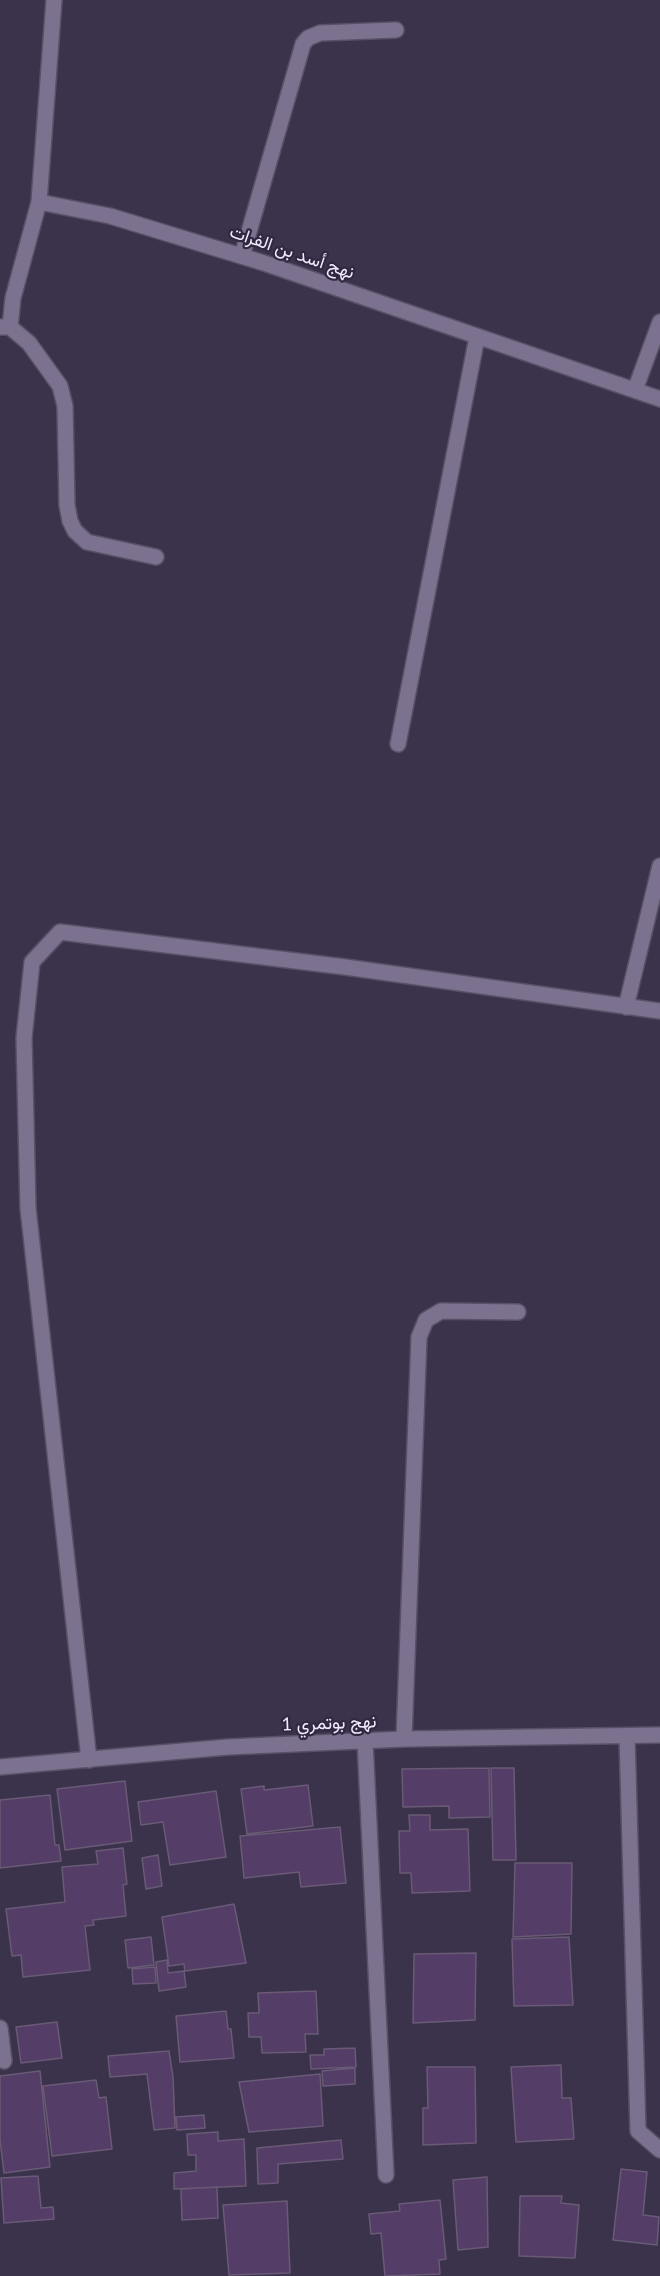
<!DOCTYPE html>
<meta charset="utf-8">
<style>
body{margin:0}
canvas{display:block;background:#3b324c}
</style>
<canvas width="660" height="2276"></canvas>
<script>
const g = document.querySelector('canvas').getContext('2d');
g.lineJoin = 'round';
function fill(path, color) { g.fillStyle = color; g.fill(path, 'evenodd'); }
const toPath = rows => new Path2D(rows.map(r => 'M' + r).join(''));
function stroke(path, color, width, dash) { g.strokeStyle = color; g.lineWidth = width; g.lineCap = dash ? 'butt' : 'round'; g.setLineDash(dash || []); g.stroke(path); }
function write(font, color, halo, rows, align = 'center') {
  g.font = font + ' Lato,Vazirmatn,sans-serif'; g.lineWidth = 4.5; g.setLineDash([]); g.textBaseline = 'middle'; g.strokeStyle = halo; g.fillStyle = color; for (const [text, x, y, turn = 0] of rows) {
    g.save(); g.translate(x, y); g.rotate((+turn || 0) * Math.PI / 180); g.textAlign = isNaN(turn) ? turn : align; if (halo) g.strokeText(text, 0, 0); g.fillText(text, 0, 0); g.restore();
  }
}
const building = toPath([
 [489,1768,490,1817,449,1818,449,1806,403,1807,402,1769,489,1768],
 [491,1768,514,1768,516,1860,493,1860,491,1768],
 [125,1781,132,1841,65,1850,57,1789,125,1781],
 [308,1785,313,1826,247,1834,241,1789,264,1786,264,1790,308,1785],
 [216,1791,226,1857,170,1865,163,1822,141,1825,138,1802,216,1791],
 [50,1795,55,1845,59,1845,61,1861,0,1868,0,1800,50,1795],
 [409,1815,430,1815,430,1830,468,1829,470,1891,412,1893,411,1873,400,1873,399,1831,410,1831,409,1815],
 [340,1827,346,1883,301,1887,299,1872,244,1878,240,1836,340,1827],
 [123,1848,127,1884,123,1885,126,1916,93,1920,94,1925,85,1926,90,1970,23,1977,21,1955,12,1956,6,1909,65,1902,62,1867,98,1864,96,1851,123,1848],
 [158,1855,162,1886,146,1889,142,1858,158,1855],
 [515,1863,572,1863,571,1934,513,1937,515,1863],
 [234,1904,246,1963,185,1971,184,1964,169,1966,162,1917,234,1904],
 [151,1937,154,1965,128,1968,125,1940,151,1937],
 [569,1937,573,2005,514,2006,512,1939,569,1937],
 [476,1953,475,2020,413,2023,414,1954,476,1953],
 [167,1960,168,1973,184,1971,186,1987,159,1991,156,1962,167,1960],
 [155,1967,156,1983,133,1984,132,1969,155,1967],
 [316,1991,318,2034,305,2034,306,2052,262,2053,261,2037,249,2037,248,2013,259,2013,258,1993,316,1991],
 [226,2011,228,2029,231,2029,234,2058,180,2062,176,2016,226,2011],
 [57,2022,62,2058,21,2063,16,2027,57,2022],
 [355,2048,356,2067,311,2069,310,2055,324,2055,324,2049,355,2048],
 [169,2051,173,2077,175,2128,154,2130,147,2074,110,2077,108,2056,169,2051],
 [561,2065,562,2098,571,2098,574,2139,516,2142,511,2067,561,2065],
 [427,2067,475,2067,476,2143,423,2145,423,2108,428,2108,427,2067],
 [355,2068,355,2084,323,2086,322,2071,355,2068],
 [40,2071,50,2167,4,2173,0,2140,0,2076,40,2071],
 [320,2074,323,2126,249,2132,239,2082,320,2074],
 [96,2080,99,2098,106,2097,112,2149,52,2156,43,2086,96,2080],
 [204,2115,205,2128,177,2130,176,2117,204,2115],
 [218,2132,218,2141,244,2139,246,2186,174,2189,174,2173,196,2171,196,2155,188,2155,187,2134,218,2132],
 [341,2140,343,2159,278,2164,278,2183,258,2184,257,2148,341,2140],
 [621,2169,647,2172,643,2215,659,2217,657,2245,613,2240,621,2169],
 [38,2176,41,2208,53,2207,54,2219,4,2223,1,2178,38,2176],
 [487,2177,488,2247,458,2250,453,2180,487,2177],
 [217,2187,218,2218,182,2220,181,2189,217,2187],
 [520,2196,562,2196,561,2203,579,2205,575,2258,519,2256,520,2196],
 [440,2200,446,2259,439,2260,440,2274,385,2276,381,2233,371,2234,369,2214,400,2211,399,2204,440,2200],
 [287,2201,290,2273,229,2275,223,2205,287,2201]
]);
const minor = toPath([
 [39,202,54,0],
 [242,256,303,44,308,38,320,33,396,30],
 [0,327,10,327,13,298,39,202,110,216,264,263,660,399],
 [10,327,29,343,60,386,65,406,67,505,70,521,75,531,87,542,156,557],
 [635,390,660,322],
 [398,744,477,337],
 [626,1007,660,866],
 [627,1736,638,2131,660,2150],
 [404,1739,419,1337,426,1320,441,1311,518,1312],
 [365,1741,386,2175],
 [89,1760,28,1208,24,1038,32,962,60,932,345,967,660,1011],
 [0,1767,228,1747,404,1739,660,1735],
 [0,2028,4,2061]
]);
const streetNames = [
 ["نهج أسد بن الفرات",292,252,19],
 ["نهج بوتمري 1",329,1723,-2]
];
fill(building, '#543d67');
stroke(building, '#695a76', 1.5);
stroke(minor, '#585067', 18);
stroke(minor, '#7c7290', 15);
write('18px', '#f0ebfc', '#312841', streetNames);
</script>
